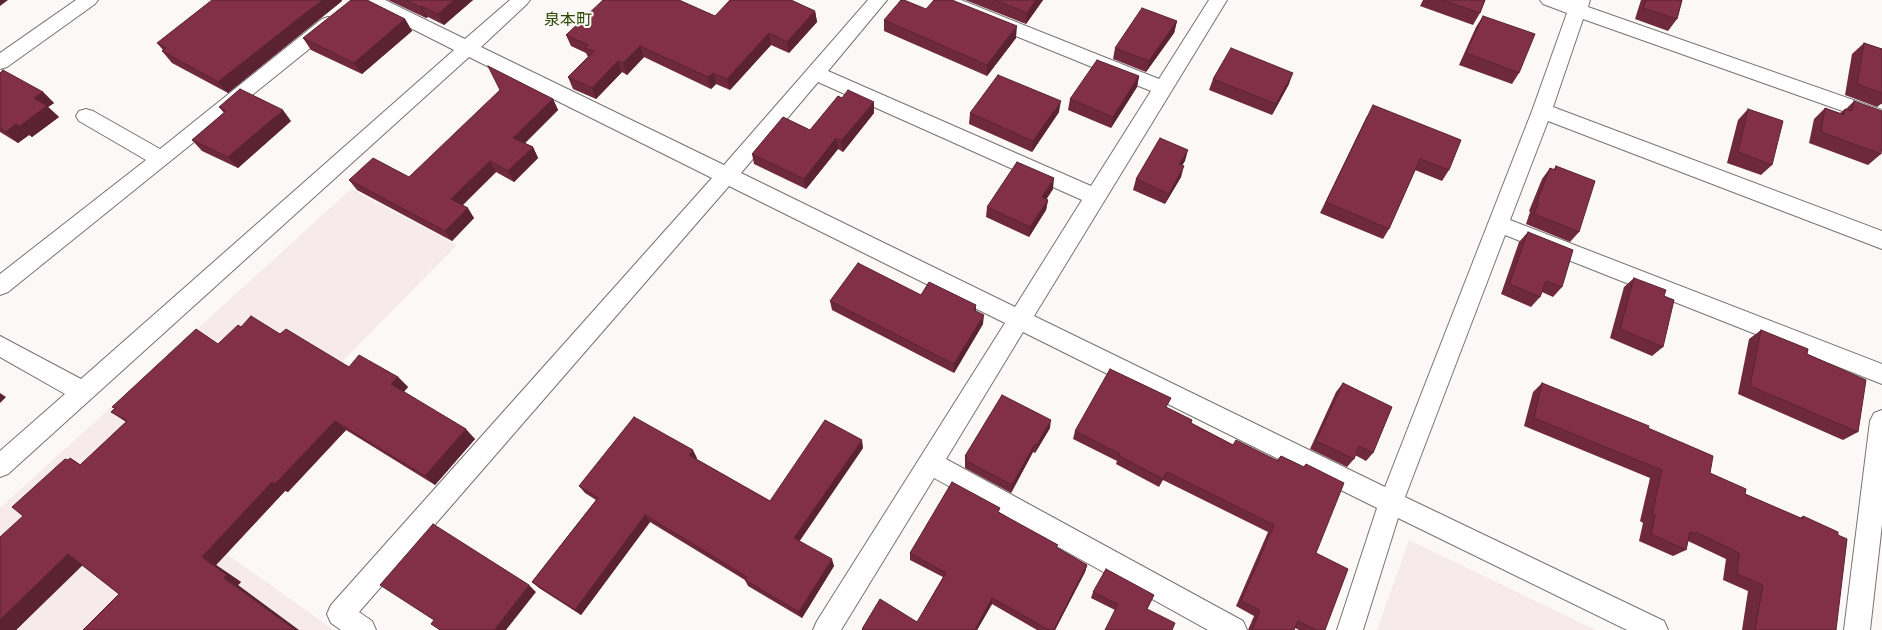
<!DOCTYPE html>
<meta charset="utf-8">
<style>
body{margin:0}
canvas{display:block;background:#fdf8f8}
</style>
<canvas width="1882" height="630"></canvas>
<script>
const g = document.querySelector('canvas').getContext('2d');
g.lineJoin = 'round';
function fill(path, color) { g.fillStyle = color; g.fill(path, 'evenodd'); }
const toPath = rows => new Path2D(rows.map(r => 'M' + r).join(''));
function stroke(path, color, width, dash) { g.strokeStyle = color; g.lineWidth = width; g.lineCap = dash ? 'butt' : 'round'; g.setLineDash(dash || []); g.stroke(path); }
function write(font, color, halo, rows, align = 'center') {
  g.font = font + ' Lato,"Noto Sans JP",sans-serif'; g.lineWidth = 4; g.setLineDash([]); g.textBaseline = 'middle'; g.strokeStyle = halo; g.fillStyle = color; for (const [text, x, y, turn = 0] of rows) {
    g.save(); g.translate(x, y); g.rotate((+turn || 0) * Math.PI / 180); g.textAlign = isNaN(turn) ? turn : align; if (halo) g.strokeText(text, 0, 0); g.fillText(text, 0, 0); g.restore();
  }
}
const built = toPath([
 [351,189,457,245,183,523,334,630,0,630,0,508],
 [1409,540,1596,630,1377,630]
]);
const minor = toPath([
 [76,0,98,0,95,4,7,67,0,69,0,53,76,0],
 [360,0,385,0,465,39,510,0,530,0,527,4,481,47,724,165,868,0,887,0,828,71,1091,186,1151,91,937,4,934,0,961,0,1159,79,1209,0,1227,0,1034,316,1385,487,1532,111,1567,13,1543,4,1540,0,1590,0,1588,7,1882,110,1882,125,1583,19,1553,107,1882,231,1882,249,1548,121,1510,220,1882,364,1882,384,1505,235,1405,497,1664,621,1668,630,1627,630,1398,518,1363,630,1337,630,1377,508,1023,332,946,459,1243,621,1247,630,1208,630,934,478,841,630,813,630,817,621,1005,323,729,186,359,612,372,621,376,630,341,630,331,623,327,614,331,605,712,178,469,57,8,474,0,477,0,451,65,394,0,357,0,336,81,379,454,50,363,4,360,0],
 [818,82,1082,200,1015,307,741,173,818,82],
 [328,17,334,19,337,24,334,29,8,292,0,295,0,274,146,160,79,121,76,116,79,111,86,109,93,111,160,149,322,19,328,17],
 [1882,410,1882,524,1870,630,1844,630,1870,421,1874,413,1882,410]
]);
const wall = toPath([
 [388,0,473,0,444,25,428,17,426,18],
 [965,0,1043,0,1026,24],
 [1423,0,1485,0,1480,13,1473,25,1420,6],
 [1641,0,1682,0,1677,19,1668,31,1635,19],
 [342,1,228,93,172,63,162,51,163,50,157,43],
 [926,9,1016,38,987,76,884,31,884,20],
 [815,11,817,22,789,53,771,45,730,90,716,84,711,89,644,57,627,75,622,72,596,99,573,89,568,77,588,57,586,53,571,46,566,35],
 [1483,16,1519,73,1512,84,1459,65,1476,27],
 [405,19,412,31,362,74,311,50,303,38],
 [1177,21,1174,33,1146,72,1113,59,1115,48],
 [1864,43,1882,49,1882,104,1881,104,1877,107,1845,95,1852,54],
 [0,73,43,92,54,103,48,107,59,117,32,137,29,135,18,143,0,132],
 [1139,76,1137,87,1111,128,1068,110,1070,99],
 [1213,79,1289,84,1272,115,1209,90],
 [842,98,874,102,874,113,843,152,838,149,806,189,754,164,752,154,810,130],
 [553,99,558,110,525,143,533,147,538,158,514,182,496,172,462,205,474,218,452,241,357,190,349,180,409,177],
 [1854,101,1881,154,1868,165,1809,143,1814,119,1825,108,1840,113,1845,109,1846,109],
 [219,107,291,121,238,168,202,151,192,140,224,113],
 [1748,109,1772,165,1761,175,1727,163,1738,120],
 [1059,112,1032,152,969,124,970,113],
 [1367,116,1449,170,1442,181,1415,170,1389,229,1383,239,1320,213],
 [1185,161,1182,165,1181,177,1165,204,1133,190,1136,179],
 [1556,166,1579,232,1570,242,1526,224,1530,212,1529,211,1542,179,1550,168,1553,170],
 [1053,189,1046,199,1048,200,1046,210,1029,237,986,217,987,207],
 [1528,232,1562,287,1553,297,1542,292,1540,297,1531,307,1501,294,1519,242],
 [1634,278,1664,296,1663,347,1652,356,1610,338,1624,287],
 [921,295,976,311,983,324,954,373,832,310,830,301],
 [241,327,280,334,349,367,398,377,408,387,404,392,475,439,435,485,346,430,288,492,285,491,216,565,241,582,238,585,119,594,82,565,16,630,0,630,23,516,70,458,81,465,126,422,111,412,218,344],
 [1761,330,1807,354,1858,432,1843,440,1738,394,1749,339],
 [1343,383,1373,453,1366,461,1355,455,1354,459,1347,467,1310,449,1336,392],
 [1542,383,1648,428,1710,473,1745,494,1800,518,1803,516,1836,630,1742,630,1748,591,1723,580,1726,559,1688,541,1686,550,1673,556,1639,541,1643,523,1640,521,1650,478,1524,426,1533,392],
 [1166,407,1191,423,1233,445,1277,460,1281,456,1304,467,1306,464,1316,553,1325,630,1299,630,1295,628,1294,630,1248,630,1254,616,1236,606,1268,532,1163,480,1159,487,1116,464,1117,461,1073,439,1075,431],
 [1050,428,1035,453,1033,452,1011,493,965,468,965,456],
 [863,448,799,541,834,566,802,618,748,586,745,580,650,522,581,615,539,588,532,582,596,500,585,493,579,486,697,458,696,459,770,501],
 [999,512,1057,548,1087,565,1085,572,1055,630,1037,630,992,604,977,630,862,630,862,629,917,622,943,577,910,560,910,553],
 [1093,592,1147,609,1115,610,1091,598]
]);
const shadedWall = toPath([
 [0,0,8,0,0,6],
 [322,0,342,0,342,1,228,93,218,82],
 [454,0,473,0,444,25,438,14],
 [1036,0,1043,0,1026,24,1027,13],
 [421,6,428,17,426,18,420,7],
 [815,11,817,22,789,53,787,42],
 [405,19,412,31,362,74,354,63],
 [1177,21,1174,33,1146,72,1149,61],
 [1017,26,1016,38,987,76,987,65],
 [769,33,771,45,730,90,727,79],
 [640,46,644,57,627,75,623,63],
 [618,61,622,72,596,99,592,88],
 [713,73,716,84,711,89,708,77],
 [1293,73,1289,84,1272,115,1276,104],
 [1139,76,1137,87,1111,128,1113,117],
 [43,92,54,103,48,107,59,117,32,137,20,126,34,98],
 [553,99,558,110,519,149,513,138],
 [1061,101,1059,112,1032,152,1033,141],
 [874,102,874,113,843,152,841,141],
 [283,110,291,121,238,168,228,157],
 [16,124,29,135,18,143,6,132],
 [836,138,838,149,806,189,804,179],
 [533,147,538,158,514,182,508,171],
 [1188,150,1185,161,1176,175,1179,164],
 [490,161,496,172,458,210,451,199],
 [1184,166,1181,177,1165,204,1169,194],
 [1054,178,1053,189,1041,208,1042,197],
 [1048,200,1046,210,1029,237,1030,227],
 [468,208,474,218,452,241,445,231],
 [976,305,976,314,974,310],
 [984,315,983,324,954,373,954,364],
 [398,377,408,387,401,394,391,384],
 [0,393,6,397,0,403],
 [1051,420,1050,428,1035,453,1037,445],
 [335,421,346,430,288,492,275,484],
 [466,429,475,439,435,485,425,476],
 [862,440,863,448,797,545,794,538],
 [1035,444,1033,452,1011,493,1012,485],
 [693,450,697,458,693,463,689,455],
 [272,482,285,491,216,565,241,582,238,585,299,630,295,630,224,578,202,557],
 [645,515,650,522,581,615,575,610],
 [68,554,86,562,16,630,0,630,0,620],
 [832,559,834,566,802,618,799,612],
 [1087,565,1085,572,1055,630,1054,630],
 [529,585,536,592,506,630,494,630],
 [992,598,992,604,977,630,975,630]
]);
const building = toPath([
 [212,0,322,0,218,82,162,51,166,48,157,43,212,0],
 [351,0,367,0,405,19,354,63,303,38,351,0],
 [406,0,454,0,438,14,421,6,420,7,406,0],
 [603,0,679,0,715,16,730,0,791,0,815,11,787,42,769,33,727,79,713,73,708,77,640,46,623,63,618,61,592,88,568,77,594,51,584,48,588,45,566,35,603,0],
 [901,0,904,0,926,9,934,0,952,0,1017,26,987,65,884,20,901,0],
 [995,0,1036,0,1027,13,995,0],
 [1442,0,1485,0,1480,13,1442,0],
 [1646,0,1682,0,1677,19,1643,8,1646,0],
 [1142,8,1177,21,1149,61,1115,48,1142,8],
 [1483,16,1535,34,1519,73,1466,53,1483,16],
 [1864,43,1882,49,1882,93,1857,84,1864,43],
 [1231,48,1293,73,1276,104,1213,79,1231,48],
 [1097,60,1139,76,1113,117,1070,99,1097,60],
 [488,66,553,99,513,138,533,147,508,171,490,161,451,199,468,208,445,231,349,180,373,158,409,177,500,90,488,66],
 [3,70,43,92,34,98,47,106,20,126,16,124,6,132,0,128,0,73,3,70],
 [998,75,1061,101,1033,141,970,113,998,75],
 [240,89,283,110,228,157,192,140,226,111,219,107,240,89],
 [848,90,874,102,841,141,836,138,804,179,752,154,783,117,810,130,838,96,842,98,848,90],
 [1854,101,1882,111,1882,145,1881,154,1821,132,1825,108,1844,115,1845,109,1852,111,1854,101],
 [1373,105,1461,140,1449,170,1420,159,1389,229,1326,202,1373,105],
 [1748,109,1783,121,1772,165,1738,152,1748,109],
 [1160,138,1188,150,1179,164,1184,166,1169,194,1136,179,1160,138],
 [1017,162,1054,178,1042,197,1048,200,1030,227,987,207,1017,162],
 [1556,166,1595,181,1579,232,1534,214,1539,202,1537,201,1550,168,1555,170,1556,166],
 [1528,232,1573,250,1562,287,1546,281,1540,297,1509,284,1528,232],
 [858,263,921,295,929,282,976,305,974,310,984,315,954,364,830,301,858,263],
 [1634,278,1666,290,1664,296,1674,300,1663,347,1620,329,1634,278],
 [251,316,280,334,286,329,349,367,359,355,398,377,391,384,466,429,425,476,335,421,275,484,272,482,202,557,227,575,224,578,295,630,83,630,119,594,68,554,0,620,0,537,23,516,12,507,65,459,68,460,70,458,80,465,127,421,111,412,115,408,112,407,196,329,218,344,238,325,241,327,251,316],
 [1761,330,1808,349,1807,354,1866,380,1858,432,1750,386,1761,330],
 [1110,369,1171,398,1166,407,1192,420,1191,423,1233,445,1236,440,1278,461,1281,456,1304,467,1306,464,1344,483,1316,553,1348,569,1325,630,1316,630,1298,621,1294,630,1252,630,1260,610,1241,601,1274,525,1167,472,1163,479,1119,456,1120,454,1075,431,1110,369],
 [1343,383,1392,407,1373,453,1359,446,1354,459,1316,441,1343,383],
 [1542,383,1649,426,1648,428,1713,456,1710,473,1746,489,1745,494,1803,519,1803,516,1838,532,1838,535,1847,539,1836,630,1755,630,1763,585,1737,574,1739,553,1696,532,1695,534,1690,532,1686,550,1651,534,1655,515,1652,514,1662,470,1534,418,1542,383],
 [1002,395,1051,420,1037,445,1035,444,1012,485,965,460,967,457,965,456,1002,395],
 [634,417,693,450,689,455,770,501,825,420,862,440,794,538,832,559,799,612,745,580,747,577,645,515,575,610,532,582,598,498,579,486,634,417],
 [952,482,1000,508,998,512,1058,545,1056,547,1087,565,1054,630,1049,630,992,598,975,630,864,630,862,629,880,599,917,622,946,573,910,553,952,482],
 [433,524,529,585,494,630,440,630,431,624,434,620,380,585,433,524],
 [1106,569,1154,595,1147,609,1175,623,1172,630,1105,630,1118,604,1093,592,1106,569]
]);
const quarterNames = [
 ["泉本町",568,20]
];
fill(built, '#f7eaed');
stroke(minor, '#777273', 2);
fill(minor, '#fff');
fill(wall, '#6f293d');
fill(shadedWall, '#5a2232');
fill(building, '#813047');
stroke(building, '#5a2232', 1);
write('16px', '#2c4b05', '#fdf8f8', quarterNames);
</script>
